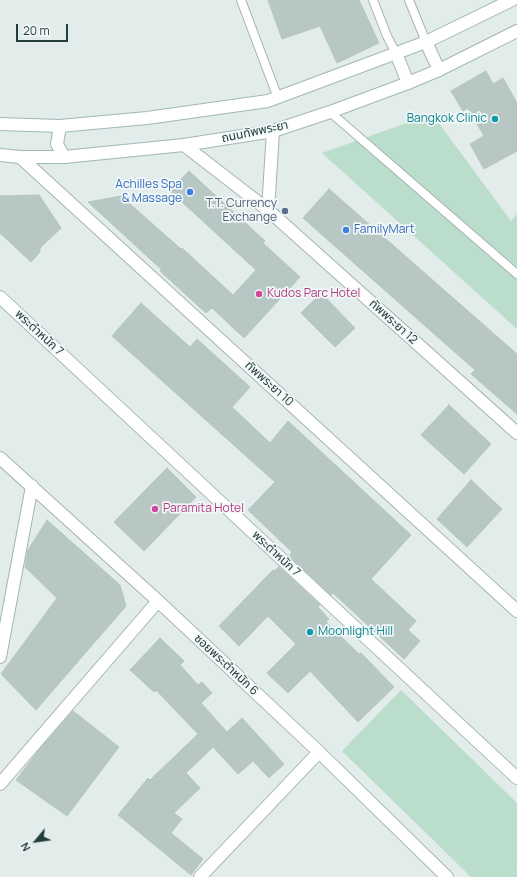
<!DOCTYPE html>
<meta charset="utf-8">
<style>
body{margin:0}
#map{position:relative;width:517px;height:877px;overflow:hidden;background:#e2ecea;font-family:Manrope,sans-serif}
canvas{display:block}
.north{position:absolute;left:16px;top:821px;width:40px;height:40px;-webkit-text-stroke:3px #f2f8f7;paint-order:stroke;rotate:241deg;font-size:11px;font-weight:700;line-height:16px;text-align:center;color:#223d3b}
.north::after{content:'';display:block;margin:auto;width:14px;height:18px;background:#223d3b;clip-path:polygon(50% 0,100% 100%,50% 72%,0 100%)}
.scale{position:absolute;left:16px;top:24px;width:52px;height:18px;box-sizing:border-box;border:2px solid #223d3b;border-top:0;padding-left:5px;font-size:12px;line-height:14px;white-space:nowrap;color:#223d3b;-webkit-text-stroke:3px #f2f8f7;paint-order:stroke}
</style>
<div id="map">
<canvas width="517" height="877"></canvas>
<div class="north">N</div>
<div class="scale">20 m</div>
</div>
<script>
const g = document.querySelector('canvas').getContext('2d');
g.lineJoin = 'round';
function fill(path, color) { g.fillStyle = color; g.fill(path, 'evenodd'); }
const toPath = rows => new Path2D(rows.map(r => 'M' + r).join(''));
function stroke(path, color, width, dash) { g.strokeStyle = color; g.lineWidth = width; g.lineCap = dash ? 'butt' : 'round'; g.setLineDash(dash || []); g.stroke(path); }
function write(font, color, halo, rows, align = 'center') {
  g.font = font + ' Manrope,"Noto Sans Thai",sans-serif'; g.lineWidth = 3.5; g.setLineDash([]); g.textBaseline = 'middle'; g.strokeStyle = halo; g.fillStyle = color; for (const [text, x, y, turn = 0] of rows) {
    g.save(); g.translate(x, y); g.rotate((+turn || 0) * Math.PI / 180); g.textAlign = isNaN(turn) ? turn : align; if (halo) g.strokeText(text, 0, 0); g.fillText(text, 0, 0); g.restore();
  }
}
const green = toPath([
 [432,114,511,221,517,214,517,329,322,153],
 [401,690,517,803,517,867,516,868,517,869,517,877,471,877,342,751]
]);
const building = toPath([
 [268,0,359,0,379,43,337,63,320,26,282,39,268,0],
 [486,71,493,84,503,78,517,103,517,151,484,169,470,144,484,136,468,108,463,111,451,91,486,71],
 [189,171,265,241,263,243,300,277,244,338,212,308,206,313,160,271,162,270,88,202,121,196,181,249,182,248,233,295,256,270,170,191,189,171],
 [329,189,517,354,517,414,471,374,475,370,303,218,329,189],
 [39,195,61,228,40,248,40,252,31,262,0,233,0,196,39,195],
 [321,293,355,328,335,347,301,313,321,293],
 [141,303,190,347,197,339,250,387,232,407,270,443,288,421,411,535,371,579,416,621,408,630,420,641,404,659,333,593,331,595,289,556,292,552,248,510,275,482,112,336,141,303],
 [449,405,491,444,464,474,421,435,449,405],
 [167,468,196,497,144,551,114,522,167,468],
 [471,480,502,509,467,547,437,519,471,480],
 [47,520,120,585,126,606,36,710,1,674,57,598,25,567,28,550,47,520],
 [279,567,320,605,318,607,329,619,326,622,359,654,361,653,394,687,358,722,310,671,288,693,267,673,296,644,268,616,239,646,219,626,273,570,274,571,279,567],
 [160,638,184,661,180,665,198,685,202,682,212,693,201,703,227,732,242,718,284,764,269,778,253,761,238,774,213,747,186,773,200,788,174,813,182,819,171,833,203,859,191,875,118,815,148,778,150,780,198,734,156,690,154,692,130,670,160,638],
 [73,711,119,747,67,816,16,780,39,750,73,711]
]);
const service = toPath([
 [241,0,278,98],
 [373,0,387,36,396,53],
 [409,0,426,42],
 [330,112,517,274]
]);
const minor = toPath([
 [184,145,268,210,517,433],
 [20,157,517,611],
 [268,210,273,131],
 [0,297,517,778],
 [0,458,158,601,319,752,447,877],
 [0,657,32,486],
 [0,784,158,601],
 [200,877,319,752]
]);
const tertiary = toPath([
 [426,42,439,70],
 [396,53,408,83],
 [60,126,57,144,64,157]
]);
const secondary = toPath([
 [0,124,60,126,147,118,268,101,426,42,512,0],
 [0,155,20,157,64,157,184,145,273,131,330,112,408,83,439,70,517,31]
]);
const markers = [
 [495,119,4,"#0f9aa8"],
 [190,192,4,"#3f7fe0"],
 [285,211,4,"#5c6f8a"],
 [346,230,4,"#3f7fe0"],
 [259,294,4,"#d1479c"],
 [155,509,4,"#d1479c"],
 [310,632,4,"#0f9aa8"]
];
const cultureNames = [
 ["Bangkok Clinic",487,119],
 ["Moonlight Hill",318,632,"left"]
];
const streetNames = [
 ["ถนนทัพพระยา",255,132,-12],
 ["ทัพพระยา 12",393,322,42],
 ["พระตำหนัก 7",39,333,43],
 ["ทัพพระยา 10",269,384,42],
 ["พระตำหนัก 7",276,554,43],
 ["ซอยพระตำหนัก 6",226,665,43]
];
const shopNames = [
 ["Achilles Spa",182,185],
 ["& Massage",182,199],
 ["FamilyMart",354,230,"left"]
];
const serviceNames = [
 ["T.T. Currency",277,204],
 ["Exchange",277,218]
];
const hotelNames = [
 ["Kudos Parc Hotel",267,294],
 ["Paramita Hotel",163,509]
];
fill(green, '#bbddcb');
fill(building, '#b7c7c3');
stroke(building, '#b4c6c2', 1);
stroke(service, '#a5b4b2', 10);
stroke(minor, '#a5b4b2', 14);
stroke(tertiary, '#a5b4b2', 14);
stroke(secondary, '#a0b8b4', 14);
stroke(service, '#fff', 8);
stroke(minor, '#fff', 12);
stroke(tertiary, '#fff', 12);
stroke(secondary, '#fff', 12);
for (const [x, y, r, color] of markers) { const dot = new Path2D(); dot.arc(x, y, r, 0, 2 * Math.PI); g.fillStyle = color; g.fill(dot); stroke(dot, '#f2f8f7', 1.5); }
write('12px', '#0d838f', '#f2f8f7', cultureNames, 'right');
write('12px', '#223d3b', '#f2f8f7', streetNames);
write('12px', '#366cbe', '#f2f8f7', shopNames, 'right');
write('12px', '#4e5e75', '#f2f8f7', serviceNames, 'right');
write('12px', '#b23c85', '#f2f8f7', hotelNames, 'left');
</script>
